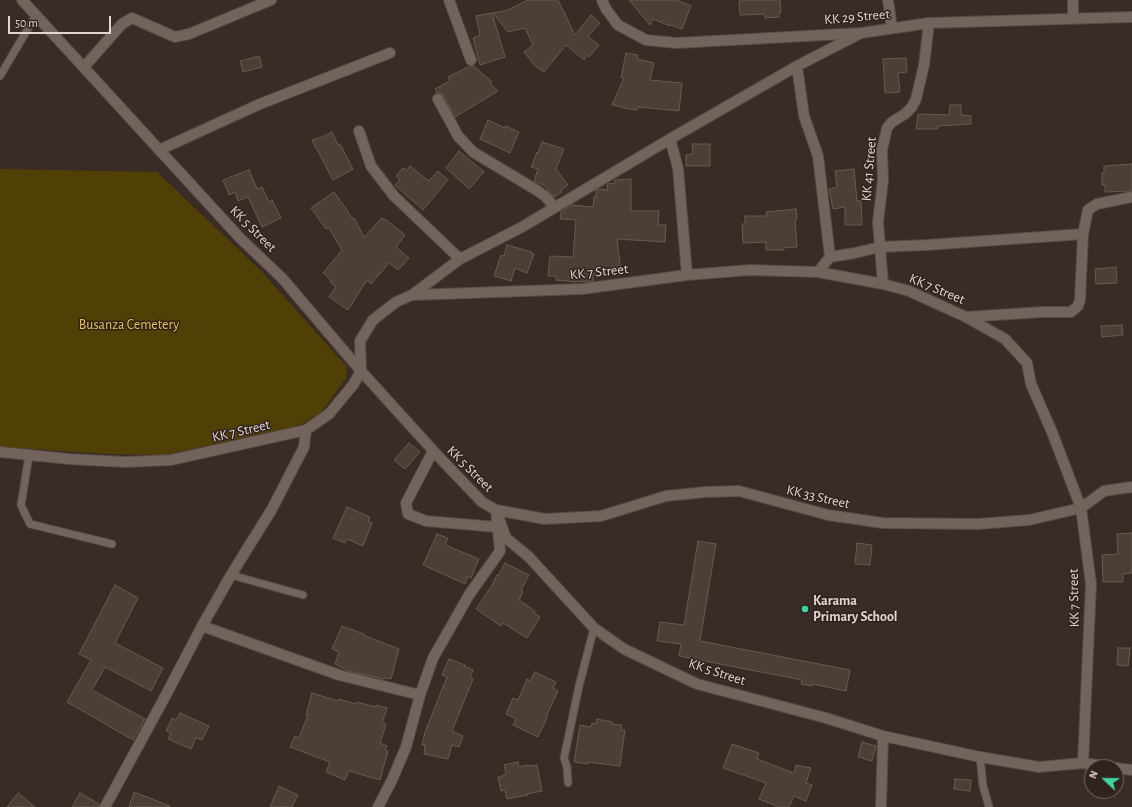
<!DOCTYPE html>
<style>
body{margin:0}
#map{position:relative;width:1132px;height:807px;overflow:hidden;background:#3a2b26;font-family:"Alegreya Sans",sans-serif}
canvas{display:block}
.north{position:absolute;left:1084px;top:759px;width:40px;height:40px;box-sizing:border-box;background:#30221d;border:1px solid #766a66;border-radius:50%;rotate:292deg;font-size:11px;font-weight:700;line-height:16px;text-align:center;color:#e0d6d3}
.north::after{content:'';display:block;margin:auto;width:14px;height:18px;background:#3ed4a3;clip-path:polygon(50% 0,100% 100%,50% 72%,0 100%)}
.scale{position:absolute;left:8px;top:16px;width:103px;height:18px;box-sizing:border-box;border:2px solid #e0d6d3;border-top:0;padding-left:5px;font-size:12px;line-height:14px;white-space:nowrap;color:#e0d6d3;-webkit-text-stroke:3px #30221d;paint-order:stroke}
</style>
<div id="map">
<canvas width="1132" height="807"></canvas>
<div class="north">N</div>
<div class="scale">50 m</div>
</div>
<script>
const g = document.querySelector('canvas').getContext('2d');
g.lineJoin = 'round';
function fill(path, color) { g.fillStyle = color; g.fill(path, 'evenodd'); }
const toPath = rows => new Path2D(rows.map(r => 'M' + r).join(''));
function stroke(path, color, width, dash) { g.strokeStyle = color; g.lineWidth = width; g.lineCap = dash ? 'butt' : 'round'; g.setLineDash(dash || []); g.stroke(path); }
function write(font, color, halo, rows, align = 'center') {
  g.font = font + ' "Alegreya Sans",sans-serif'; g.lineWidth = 3; g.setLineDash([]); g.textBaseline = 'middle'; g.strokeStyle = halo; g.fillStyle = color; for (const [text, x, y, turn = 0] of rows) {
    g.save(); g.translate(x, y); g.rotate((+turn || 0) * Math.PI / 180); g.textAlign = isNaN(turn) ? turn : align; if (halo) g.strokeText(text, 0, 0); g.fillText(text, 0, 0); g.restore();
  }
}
const green = toPath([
 [0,169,157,172,260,270,347,367,346,378,319,415,297,426,165,455,108,454,0,447]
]);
const building = toPath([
 [528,0,558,0,575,35,591,15,600,23,588,36,599,45,589,57,587,55,584,60,566,45,544,72,535,66,524,52,533,45,525,28,508,32,493,13,508,10,528,0],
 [629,0,676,0,691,6,682,29,671,25,670,26,653,19,650,25,629,0],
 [753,0,780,0,781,13,779,13,779,17,765,18,765,14,740,15,739,1,753,0],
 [492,13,505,57,480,65,473,38,480,35,476,16,492,13],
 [626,53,638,55,637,59,654,63,650,80,682,83,679,111,638,107,637,110,622,108,622,107,612,105,624,78,621,78,626,53],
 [259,56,262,67,243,72,240,61,259,56],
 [906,58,907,72,898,73,900,92,885,93,883,59,906,58],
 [470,66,474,66,492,82,490,84,498,91,455,117,444,96,441,93,437,93,435,89,450,81,448,77,470,66],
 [950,105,961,105,961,115,971,116,971,124,938,126,937,129,916,129,918,114,949,115,950,105],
 [488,120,505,128,506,126,519,132,510,153,480,139,488,120],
 [332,132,338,145,340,144,353,169,333,180,312,140,322,137,332,132],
 [542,142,564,149,556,169,568,185,561,190,562,192,554,197,547,189,544,185,534,181,538,169,531,167,537,152,538,153,542,142],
 [692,144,710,144,710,166,686,166,686,155,693,154,692,144],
 [459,151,484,172,469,189,446,168,459,151],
 [1132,164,1132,191,1105,192,1105,185,1102,185,1102,173,1104,173,1104,166,1132,164],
 [410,166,429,181,438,171,448,180,423,210,395,185,400,179,396,176,403,168,407,170,410,166],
 [854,169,857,201,861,201,862,225,845,225,845,207,833,209,829,189,837,187,835,171,854,169],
 [249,170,257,189,262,187,269,202,272,200,281,218,262,227,248,197,238,201,235,192,229,195,223,180,249,170],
 [631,179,631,211,659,211,658,225,666,225,665,242,617,239,621,273,602,275,593,275,593,281,575,282,556,280,556,276,548,276,550,256,573,257,576,220,560,219,561,212,571,205,593,207,594,197,596,197,596,190,598,189,608,190,607,184,615,183,615,180,631,179],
 [334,192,353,219,354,218,364,237,382,218,385,220,385,219,405,235,396,247,409,258,398,270,389,263,371,284,367,280,348,310,329,297,336,287,330,282,331,280,323,273,342,250,329,228,326,229,311,208,334,192],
 [796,209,797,220,795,220,797,247,783,248,783,250,766,250,766,242,743,243,742,224,745,224,745,216,767,216,766,212,796,209],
 [507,245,532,252,532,254,534,254,527,273,515,268,511,281,494,276,501,255,504,256,507,245],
 [1116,267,1117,283,1096,284,1095,269,1116,267],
 [1122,325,1123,335,1102,337,1101,326,1122,325],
 [409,443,420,452,405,469,394,460,409,443],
 [347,507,370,517,368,521,372,523,363,546,347,539,345,543,333,538,347,507],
 [1132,533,1132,573,1123,574,1123,582,1103,582,1102,555,1118,554,1117,534,1132,533],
 [437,534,448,538,445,545,479,559,471,578,468,576,465,584,423,565,437,534],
 [698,541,716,544,700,641,850,670,846,691,812,684,812,686,801,684,802,680,679,656,681,644,657,641,660,622,684,625,698,541],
 [857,543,872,545,870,565,855,564,857,543],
 [505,563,529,575,521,590,523,591,519,600,535,611,534,613,540,617,527,638,503,623,501,626,476,609,492,585,497,575,498,576,505,563],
 [115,585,138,598,115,643,163,668,151,691,105,667,92,690,145,719,133,740,67,702,91,660,79,654,115,585],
 [342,626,364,634,363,635,399,649,391,679,384,678,384,679,349,671,335,664,339,652,332,649,342,626],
 [1118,648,1130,648,1128,666,1117,665,1118,648],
 [449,659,465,665,464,666,473,670,470,677,473,679,452,731,463,736,459,747,452,745,448,759,424,754,425,745,422,745,425,732,447,677,442,675,449,659],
 [535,672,556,682,553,688,558,691,546,717,547,718,538,737,513,725,516,719,506,714,513,698,518,700,527,679,530,681,535,672],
 [312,693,338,701,339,699,356,704,357,702,376,707,376,705,387,708,382,723,386,724,380,743,387,746,385,750,388,751,380,780,349,771,345,780,326,772,330,762,290,747,295,736,299,738,308,715,306,715,312,693],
 [180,713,209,726,202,740,196,738,191,749,168,739,171,733,166,731,172,718,176,720,180,713],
 [597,719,612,722,612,724,622,725,621,730,625,730,620,766,588,762,588,764,574,762,580,725,591,727,592,723,596,724,597,719],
 [862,742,876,746,872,761,858,757,862,742],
 [732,744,759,753,757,759,794,773,796,765,811,768,806,783,812,785,806,801,794,796,789,807,779,807,759,799,766,783,723,768,732,744],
 [518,762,519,767,527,765,527,766,537,765,542,791,527,794,528,795,507,799,505,790,501,791,498,777,506,775,504,765,518,762],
 [955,779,971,780,970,791,954,789,955,779],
 [279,786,298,795,292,807,270,807,279,786],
 [134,792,170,806,170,807,129,807,134,792],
 [18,793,35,807,7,807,18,793],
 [80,793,99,804,99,807,72,807,80,793]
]);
const lane = toPath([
 [0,76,36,15],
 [29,455,21,505,30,524,112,544],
 [231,575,303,595],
 [980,757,983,786,989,807],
 [568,783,567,767,564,758,579,686,594,628]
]);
const street = toPath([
 [22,0,240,238,282,278,361,371,439,457,482,502,496,510,506,538,529,557,594,628,624,649,697,684,826,718,883,736,980,757,1039,767,1083,763,1111,767],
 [449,0,471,60],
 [602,0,606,9,618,25,646,40,677,43,861,33,929,23,1132,17],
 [888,0,892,28],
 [1073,18,1073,0],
 [797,66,804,116,818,156,830,257,818,272],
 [84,67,122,24,132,18,175,37,189,34,271,0],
 [438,99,458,136,473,152,538,191,546,197,554,207],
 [359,131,371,166,394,196,460,259],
 [670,139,678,168,687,275],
 [159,150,260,104,390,53],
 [830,257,855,253,880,247,927,245,1083,234],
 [883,284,878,222,883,180,882,150,887,128,892,122,905,114,912,107,916,99,924,65,929,23],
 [412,295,582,289,687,275,750,270,818,272,883,284,909,291,966,317,1005,339,1027,363,1031,384,1052,432,1081,508,1091,584,1083,763],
 [966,317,1042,312,1071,312,1078,306,1080,300,1083,234,1088,210,1097,204,1132,197],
 [433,451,406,503,408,514,426,521,497,527],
 [0,452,69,459,125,462,171,460,306,430,329,414,353,385,361,371,360,341,373,320,396,302,412,295,460,259,522,227,670,139,797,66,861,33],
 [202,626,339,675,420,695],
 [1116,768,1132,770],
 [105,807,167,693,202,626,231,575,272,509,304,447,306,430],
 [378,807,392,780,406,747,420,695,433,658,469,595,500,551,496,510,545,519,601,516,666,496,706,492,739,491,828,515,883,523,978,524,1029,520,1081,508,1104,491,1132,487],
 [881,807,883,736]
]);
const markers = [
 [805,609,4,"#3ed4a3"]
];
const streetNames = [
 ["KK 29 Street",857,17,-5],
 ["KK 41 Street",869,169,-85],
 ["KK 5 Street",253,229,45],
 ["KK 7 Street",599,272,-6],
 ["KK 7 Street",937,289,23],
 ["KK 7 Street",241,431,-13],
 ["KK 5 Street",470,469,45],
 ["KK 33 Street",818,497,13],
 ["KK 7 Street",1074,598,-91],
 ["KK 5 Street",717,672,18]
];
const parkNames = [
 ["Busanza Cemetery",129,325]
];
const poiNames = [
 ["Karama",813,601],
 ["Primary School",813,617]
];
fill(green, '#514005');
fill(building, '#4b4035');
stroke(building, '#675b4f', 1);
stroke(lane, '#564a46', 9);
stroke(street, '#564a46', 12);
stroke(lane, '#73635d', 7);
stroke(street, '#73635d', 10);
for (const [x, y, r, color] of markers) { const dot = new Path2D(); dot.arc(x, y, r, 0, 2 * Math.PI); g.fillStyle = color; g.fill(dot); stroke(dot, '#30221d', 1.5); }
write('14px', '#e0d6d3', '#30221d', streetNames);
write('14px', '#e6c250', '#30221d', parkNames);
write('bold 14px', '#e0d6d3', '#30221d', poiNames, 'left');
</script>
